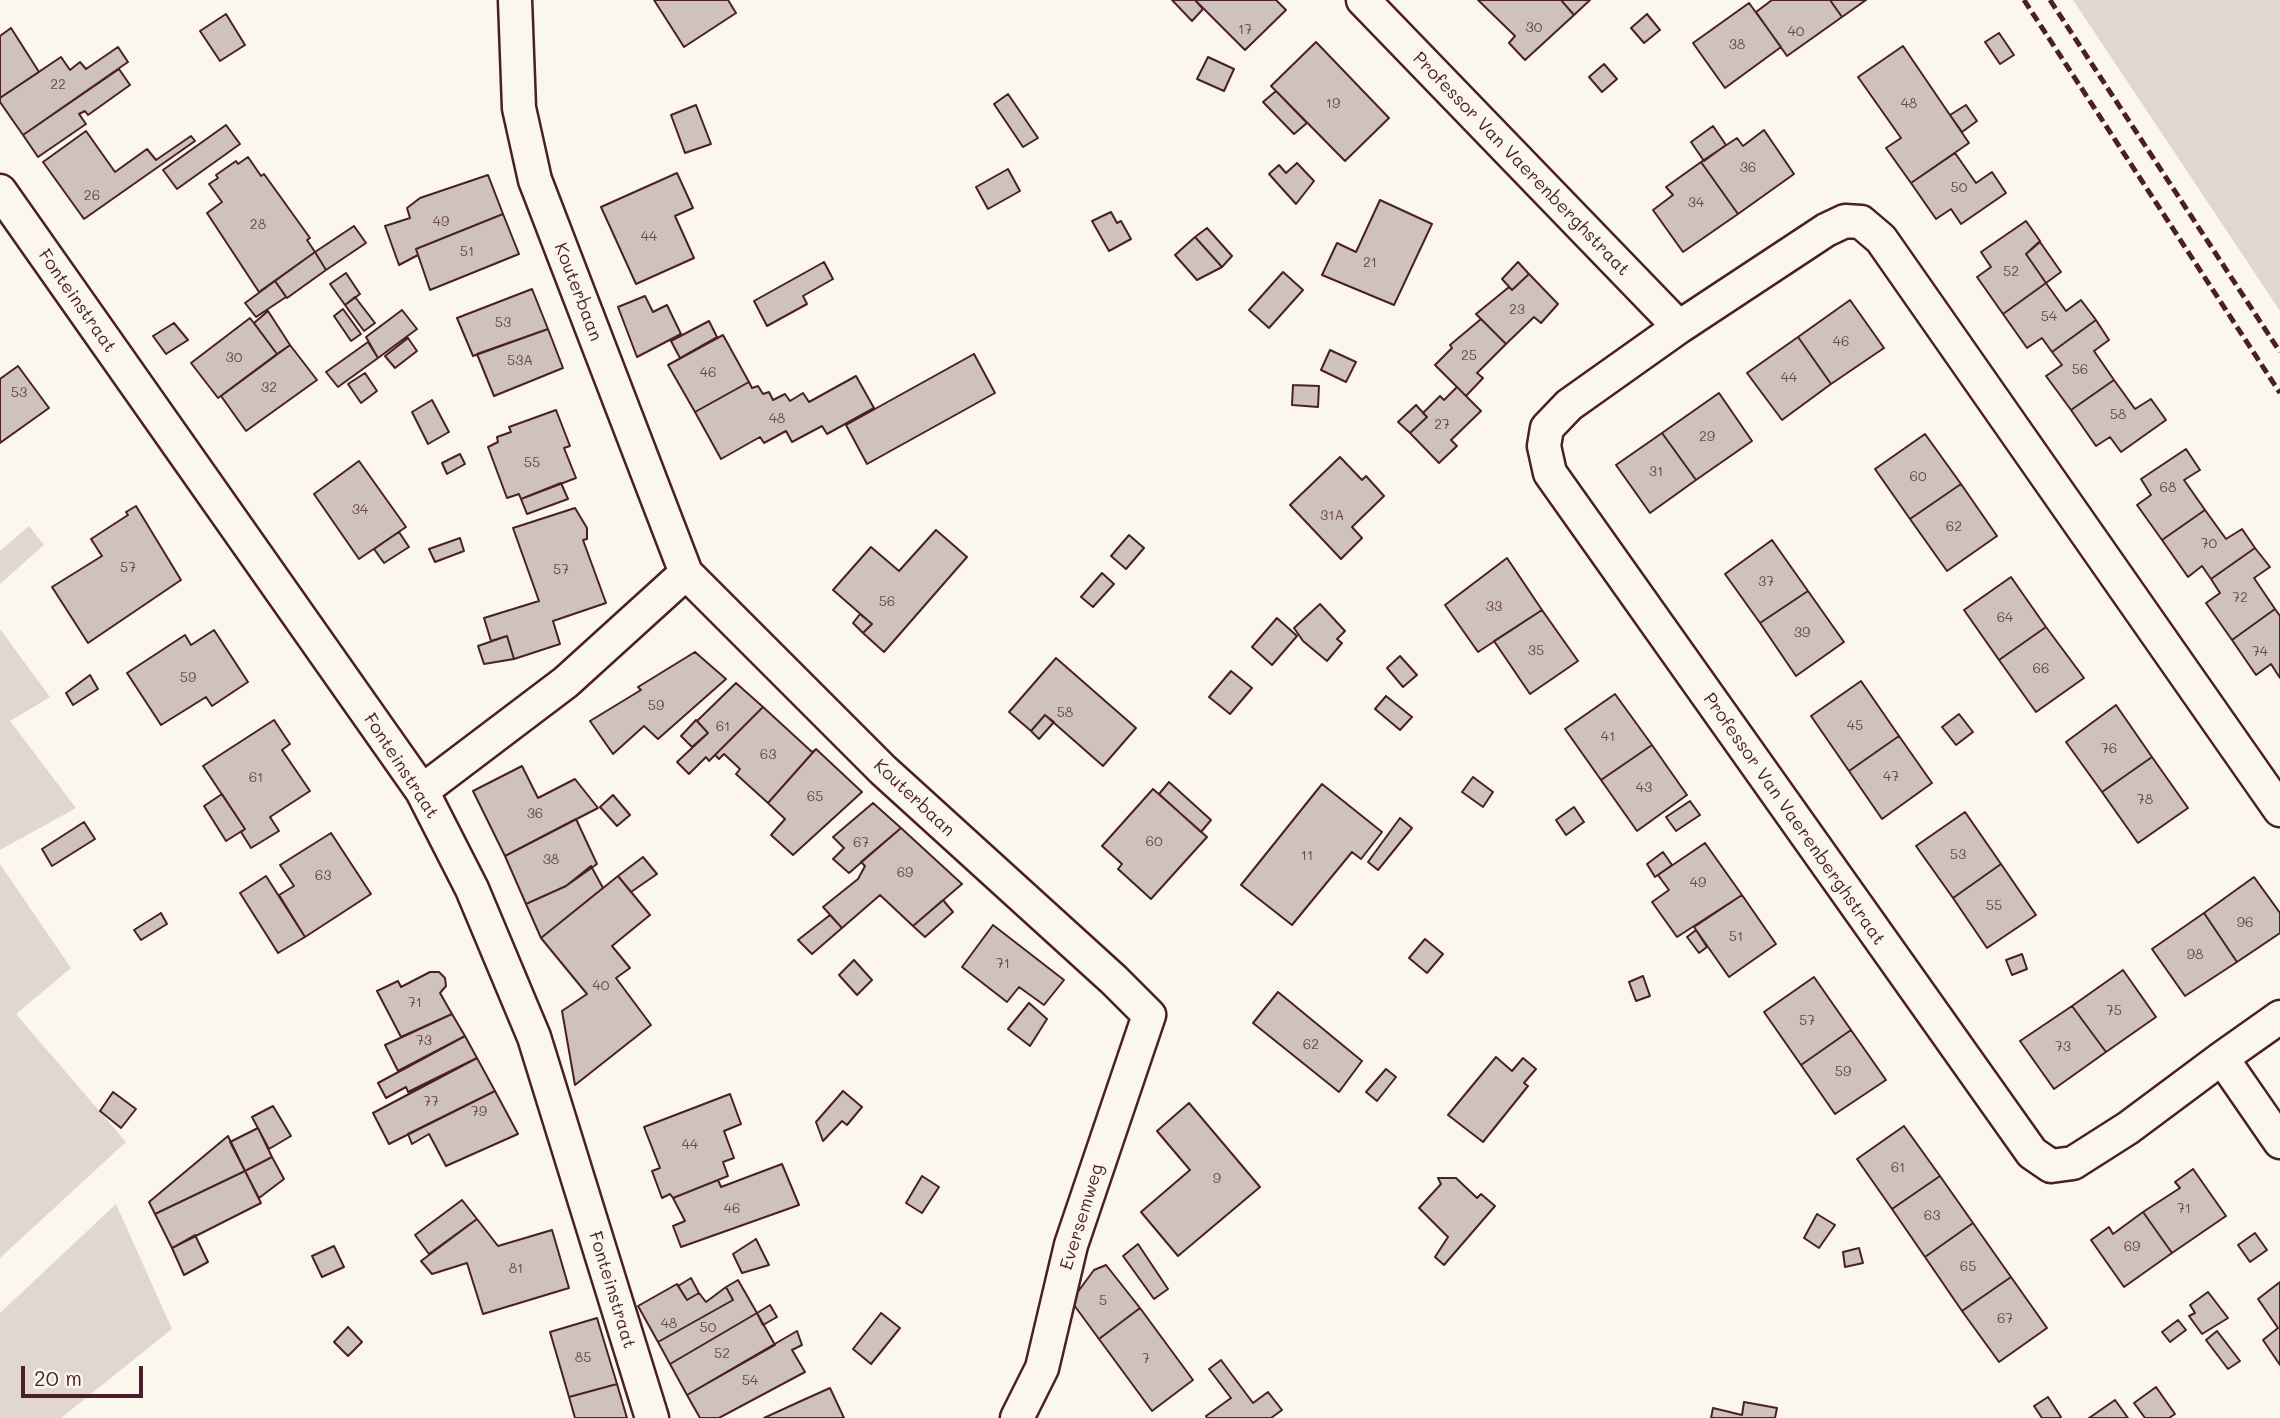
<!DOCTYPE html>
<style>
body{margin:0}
#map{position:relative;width:2280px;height:1418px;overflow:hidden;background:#fbf7ec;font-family:Mali,sans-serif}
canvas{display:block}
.scale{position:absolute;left:21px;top:1366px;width:122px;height:32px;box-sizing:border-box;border:4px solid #4a1f2b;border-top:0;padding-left:9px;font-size:21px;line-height:24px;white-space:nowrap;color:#4a1f2b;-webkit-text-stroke:5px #fbf7ec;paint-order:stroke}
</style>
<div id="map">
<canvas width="2280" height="1418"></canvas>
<div class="scale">20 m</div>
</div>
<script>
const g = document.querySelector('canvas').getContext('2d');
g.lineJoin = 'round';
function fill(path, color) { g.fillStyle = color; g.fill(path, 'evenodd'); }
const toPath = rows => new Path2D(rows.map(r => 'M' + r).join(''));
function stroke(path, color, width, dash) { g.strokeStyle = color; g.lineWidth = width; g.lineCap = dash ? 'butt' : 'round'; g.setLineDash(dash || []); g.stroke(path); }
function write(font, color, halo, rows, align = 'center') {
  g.font = font + ' Mali,sans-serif'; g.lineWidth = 5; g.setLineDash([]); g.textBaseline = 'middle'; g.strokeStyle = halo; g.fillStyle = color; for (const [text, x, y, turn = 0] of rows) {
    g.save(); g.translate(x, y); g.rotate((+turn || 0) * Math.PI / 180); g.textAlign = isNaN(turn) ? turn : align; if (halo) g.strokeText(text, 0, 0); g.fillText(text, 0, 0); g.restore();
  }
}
const green = toPath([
 [2073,0,2280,0,2280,311],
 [29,526,44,545,0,584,0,551],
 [0,629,50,697,10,721,76,808,0,850],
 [0,864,71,968,16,1014,126,1142,0,1258],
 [116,1204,172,1329,61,1418,0,1418,0,1313]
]);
const building = toPath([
 [654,0,728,0,736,13,684,47,654,0],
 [1172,0,1195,0,1203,9,1192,21,1172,0],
 [1195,0,1276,0,1286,10,1245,50,1195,0],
 [1478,0,1561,0,1574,15,1525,60,1509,43,1515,36,1478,0],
 [1561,0,1590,0,1574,15,1561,0],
 [1772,0,1830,0,1842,17,1787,56,1756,12,1772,0],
 [1830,0,1866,0,1842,17,1830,0],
 [1749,3,1781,47,1725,88,1693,43,1749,3],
 [226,14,245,45,220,61,200,31,226,14],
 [1647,14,1660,30,1644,43,1631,28,1647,14],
 [11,28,39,72,0,98,0,36,11,28],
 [1999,33,2014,55,2000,64,1985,42,1999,33],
 [1316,42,1389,118,1345,161,1271,86,1316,42],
 [1903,46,1969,143,1911,183,1886,148,1901,138,1858,77,1903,46],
 [118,47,128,62,23,135,0,102,0,98,61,57,70,70,80,62,86,69,118,47],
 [1208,57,1234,69,1224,91,1197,79,1208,57],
 [1604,64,1617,79,1602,92,1589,77,1604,64],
 [119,69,130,85,88,115,85,111,79,114,86,124,38,157,23,135,119,69],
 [1276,91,1307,123,1294,134,1263,102,1276,91],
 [1008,94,1038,138,1023,147,994,104,1008,94],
 [696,105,711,144,685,153,671,115,696,105],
 [1966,105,1977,121,1962,132,1950,115,1966,105],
 [226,125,240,144,177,189,163,170,226,125],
 [1713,126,1726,145,1704,161,1691,142,1713,126],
 [1764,130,1794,174,1738,214,1701,162,1737,138,1743,146,1764,130],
 [86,131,115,172,147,149,156,160,191,136,195,141,84,219,43,162,86,131],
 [1955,153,1976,183,1992,172,2006,193,1961,224,1951,209,1936,219,1911,183,1955,153],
 [248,157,261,176,264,174,310,238,307,240,315,252,259,292,207,213,222,202,209,184,218,178,216,175,236,161,238,164,248,157],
 [1701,162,1738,214,1683,252,1653,210,1673,195,1666,187,1701,162],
 [1297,163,1314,181,1296,204,1269,174,1279,165,1286,173,1297,163],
 [1008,169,1020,191,988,209,976,187,1008,169],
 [677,173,693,208,675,216,694,258,636,284,601,207,677,173],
 [488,175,503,214,416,249,418,255,399,265,385,226,410,218,407,208,420,198,488,175],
 [1380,200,1432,224,1394,305,1322,275,1337,243,1356,252,1380,200],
 [1111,212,1117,223,1121,221,1131,239,1109,251,1092,221,1111,212],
 [503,214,519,254,430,290,416,249,503,214],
 [2026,221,2040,241,2026,254,2046,283,2003,314,1977,277,1991,267,1981,252,2026,221],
 [354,226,366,243,326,270,315,252,354,226],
 [1207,228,1232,256,1222,267,1195,237,1207,228],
 [1195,237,1222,267,1197,280,1175,255,1195,237],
 [2040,242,2061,272,2046,283,2026,254,2040,242],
 [315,252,326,270,287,298,275,281,315,252],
 [824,262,833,279,803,296,807,304,767,326,754,301,824,262],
 [1518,262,1529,274,1512,290,1502,279,1518,262],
 [1283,272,1303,290,1269,328,1249,310,1283,272],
 [346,273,360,294,345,305,330,284,346,273],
 [1529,274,1558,304,1541,323,1534,317,1506,344,1476,314,1509,287,1512,290,1529,274],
 [275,281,286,297,256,317,245,303,275,281],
 [2046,283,2066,311,2081,300,2096,320,2052,352,2042,338,2027,348,2003,314,2046,283],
 [532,289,548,329,473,356,457,318,532,289],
 [645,296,653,312,667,305,681,334,637,357,618,307,645,296],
 [355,297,375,323,364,331,345,305,355,297],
 [1850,300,1884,348,1831,384,1798,337,1850,300],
 [343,309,361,334,351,341,334,316,343,309],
 [402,310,417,329,378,358,366,337,402,310],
 [268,311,290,345,277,354,254,323,268,311],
 [250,318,277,354,218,398,191,363,250,318],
 [1481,319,1506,344,1477,373,1483,378,1466,396,1435,365,1452,348,1450,345,1481,319],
 [2096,320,2109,340,2094,351,2114,380,2071,410,2046,376,2062,365,2052,352,2096,320],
 [709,321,717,337,680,358,671,341,709,321],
 [174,323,188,340,166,354,153,336,174,323],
 [548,329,563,368,494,396,477,354,548,329],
 [723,335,749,382,695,412,668,365,723,335],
 [1798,337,1831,384,1782,420,1747,373,1798,337],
 [408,338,417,351,395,368,385,356,408,338],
 [368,342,378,358,338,387,326,372,368,342],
 [290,345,317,380,246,431,221,396,290,345],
 [1330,350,1356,362,1346,382,1321,370,1330,350],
 [974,354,995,393,867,464,846,425,974,354],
 [18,366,49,408,0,443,0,379,18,366],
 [365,373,377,391,361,403,348,384,365,373],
 [856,376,874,408,827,434,822,426,792,442,786,431,764,443,760,437,721,459,695,412,749,382,752,388,758,386,763,394,769,392,773,400,785,394,790,401,803,393,809,402,856,376],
 [2114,380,2135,409,2151,399,2166,420,2121,452,2110,437,2096,446,2071,410,2114,380],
 [1293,385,1319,386,1318,407,1292,405,1293,385],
 [1457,387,1481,411,1451,440,1457,446,1439,463,1410,433,1427,417,1423,413,1440,396,1444,400,1457,387],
 [1719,393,1752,441,1696,480,1662,433,1719,393],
 [432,400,449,432,428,444,412,412,432,400],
 [1416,405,1427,417,1410,433,1398,422,1416,405],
 [556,410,570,446,564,448,576,478,521,499,519,494,507,498,488,447,498,442,497,437,511,432,509,427,556,410],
 [1662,433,1696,480,1650,513,1616,465,1662,433],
 [1925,434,1961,484,1910,519,1875,469,1925,434],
 [2186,449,2200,470,2184,480,2205,510,2162,540,2137,505,2151,495,2141,479,2186,449],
 [460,454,465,464,447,474,442,463,460,454],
 [1340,457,1362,480,1366,476,1384,496,1352,527,1362,538,1341,559,1290,505,1340,457],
 [359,461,406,527,359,559,314,494,359,461],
 [561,483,568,499,527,514,521,499,561,483],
 [1961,484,1997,536,1947,571,1910,519,1961,484],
 [136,506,181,580,88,643,52,587,102,556,91,539,128,515,126,512,136,506],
 [575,508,587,528,587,539,583,540,606,603,553,621,560,644,514,659,507,636,491,641,484,618,539,601,513,528,575,508],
 [2205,510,2226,539,2242,529,2255,548,2211,579,2202,566,2188,577,2162,540,2205,510],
 [936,530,967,557,884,652,863,633,872,624,833,590,871,547,899,571,936,530],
 [399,532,409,547,384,563,374,549,399,532],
 [1129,535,1144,548,1126,569,1111,556,1129,535],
 [460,538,464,551,435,562,429,549,460,538],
 [1772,540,1808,591,1760,623,1725,574,1772,540],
 [2255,548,2270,567,2254,578,2275,609,2232,640,2206,603,2220,593,2211,579,2255,548],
 [1507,558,1542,610,1478,652,1445,605,1507,558],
 [1102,573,1114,584,1093,607,1081,597,1102,573],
 [2011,577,2046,627,1999,660,1964,610,2011,577],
 [1808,591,1844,642,1796,676,1760,623,1808,591],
 [1320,604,1345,631,1337,639,1342,643,1327,661,1303,641,1294,628,1320,604],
 [2275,609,2280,616,2280,678,2271,664,2256,675,2232,640,2275,609],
 [1542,610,1578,661,1530,694,1494,641,1542,610],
 [860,614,872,624,863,633,853,623,860,614],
 [1277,618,1297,636,1272,665,1252,647,1277,618],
 [2046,627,2084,678,2036,712,1999,660,2046,627],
 [214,630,248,682,212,706,206,697,161,725,127,673,185,635,191,645,214,630],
 [507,636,514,659,484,664,478,646,507,636],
 [695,652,726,679,658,739,644,726,613,754,590,721,641,690,638,687,695,652],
 [1400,656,1417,675,1403,687,1387,668,1400,656],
 [1056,658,1136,728,1103,766,1045,715,1031,731,1009,712,1056,658],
 [1231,671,1252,688,1230,714,1209,697,1231,671],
 [90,675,98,689,73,705,66,693,90,675],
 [1861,681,1899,736,1849,771,1811,716,1861,681],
 [736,683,763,707,709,761,706,757,689,774,677,762,708,733,697,721,736,683],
 [1615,694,1652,745,1601,780,1565,729,1615,694],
 [1386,696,1412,717,1400,730,1375,709,1386,696],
 [2116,705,2152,757,2102,792,2066,742,2116,705],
 [763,707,812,752,815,750,768,803,736,774,740,769,724,754,719,759,715,755,763,707],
 [1959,714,1973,732,1956,745,1942,727,1959,714],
 [1045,715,1054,722,1039,739,1031,731,1045,715],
 [274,720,290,744,282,750,310,791,270,817,279,831,251,848,241,832,245,829,203,766,274,720],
 [696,720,708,733,692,747,681,736,696,720],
 [1899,736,1932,783,1882,819,1849,771,1899,736],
 [1652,745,1687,795,1637,831,1601,780,1652,745],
 [816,749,862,792,793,855,771,835,785,819,768,803,816,749],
 [2152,757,2188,808,2138,843,2102,792,2152,757],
 [522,766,538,798,575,779,598,808,505,856,473,791,522,766],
 [1473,777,1493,792,1483,807,1462,792,1473,777],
 [1169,782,1211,820,1201,832,1159,794,1169,782],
 [1322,784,1382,832,1361,859,1352,852,1292,925,1241,885,1322,784],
 [1153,789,1207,837,1151,899,1118,869,1122,864,1102,846,1153,789],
 [222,794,245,829,226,841,204,806,222,794],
 [613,795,630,815,617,826,600,807,613,795],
 [1690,801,1700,815,1676,831,1666,817,1690,801],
 [873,803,901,828,849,873,833,859,844,848,833,837,873,803],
 [1574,807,1584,822,1566,835,1556,820,1574,807],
 [1965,812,2001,864,1953,898,1916,846,1965,812],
 [1400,818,1412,828,1378,870,1368,862,1400,818],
 [576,819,597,864,566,886,526,904,505,856,576,819],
 [84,822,95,839,52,866,42,849,84,822],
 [901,828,962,884,913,926,880,895,842,928,823,907,858,879,865,866,861,862,901,828],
 [331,833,371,894,305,937,279,895,294,886,280,865,331,833],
 [1705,843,1742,895,1677,937,1652,902,1669,890,1658,875,1705,843],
 [1663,852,1672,865,1655,877,1647,864,1663,852],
 [643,857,657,874,631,892,618,876,643,857],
 [2001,864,2036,915,1987,948,1953,898,2001,864],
 [591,866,603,888,541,938,526,904,566,886,591,866],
 [266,876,305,937,278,953,240,893,266,876],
 [618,876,650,915,612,946,630,968,616,978,651,1025,575,1085,562,1011,587,994,541,938,618,876],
 [2254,877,2280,913,2280,933,2237,962,2204,913,2254,877],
 [1742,895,1776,944,1729,977,1694,927,1742,895],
 [943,900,953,912,925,937,913,926,943,900],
 [161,913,167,924,141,940,134,930,161,913],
 [2204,913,2237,962,2185,996,2152,949,2204,913],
 [830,915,842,928,812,954,798,940,830,915],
 [993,925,1064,980,1044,1005,1019,987,1007,1002,962,967,993,925],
 [1696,930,1707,947,1699,953,1687,937,1696,930],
 [1425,939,1443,954,1427,973,1409,958,1425,939],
 [2022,954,2027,969,2012,975,2006,960,2022,954],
 [854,960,872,980,857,995,839,975,854,960],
 [2123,970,2156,1017,2106,1052,2072,1006,2123,970],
 [430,972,439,972,445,978,446,986,440,993,452,1014,401,1037,377,991,398,981,401,987,430,972],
 [1643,976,1650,996,1636,1001,1629,982,1643,976],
 [1814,977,1851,1030,1801,1065,1764,1012,1814,977],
 [1278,992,1362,1061,1339,1092,1253,1023,1278,992],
 [1029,1003,1047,1019,1030,1046,1008,1029,1029,1003],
 [2072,1006,2106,1052,2054,1089,2020,1041,2072,1006],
 [452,1014,465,1036,398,1071,385,1045,452,1014],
 [1851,1030,1886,1080,1835,1114,1801,1065,1851,1030],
 [465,1036,477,1058,408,1092,406,1087,386,1098,378,1083,465,1036],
 [1496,1057,1512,1071,1523,1058,1536,1069,1524,1083,1528,1086,1483,1142,1448,1115,1496,1057],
 [477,1058,495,1091,389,1144,373,1113,477,1058],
 [1386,1069,1396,1077,1377,1101,1366,1092,1386,1069],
 [495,1091,518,1134,446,1166,429,1134,412,1144,408,1134,495,1091],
 [843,1091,862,1107,847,1125,842,1121,823,1141,816,1122,843,1091],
 [113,1092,136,1109,121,1128,100,1111,113,1092],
 [730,1094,741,1124,724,1131,734,1158,723,1162,728,1176,673,1198,670,1194,662,1198,652,1171,660,1168,644,1127,730,1094],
 [1189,1103,1260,1187,1178,1256,1141,1212,1190,1170,1157,1131,1189,1103],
 [273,1106,291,1136,269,1149,252,1117,273,1106],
 [1904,1126,1940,1176,1892,1209,1857,1159,1904,1126],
 [258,1128,272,1157,245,1171,230,1142,258,1128],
 [228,1136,245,1171,155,1214,149,1202,228,1136],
 [272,1157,284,1179,259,1198,245,1171,272,1157],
 [782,1164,799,1205,681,1247,673,1226,685,1221,673,1198,718,1180,721,1187,782,1164],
 [2193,1169,2226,1216,2172,1253,2143,1212,2180,1188,2175,1182,2193,1169],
 [245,1171,261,1203,172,1248,155,1214,245,1171],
 [922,1176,939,1187,922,1213,906,1203,922,1176],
 [1940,1176,1973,1223,1925,1257,1892,1209,1940,1176],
 [1438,1178,1456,1178,1477,1198,1481,1194,1495,1206,1444,1265,1435,1257,1448,1237,1419,1208,1441,1184,1438,1178],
 [462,1200,477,1219,429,1254,415,1235,462,1200],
 [2143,1212,2172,1253,2124,1287,2091,1240,2109,1227,2113,1234,2143,1212],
 [1817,1214,1835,1225,1819,1248,1804,1238,1817,1214],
 [477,1219,498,1246,552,1230,569,1288,483,1314,467,1263,432,1274,421,1261,477,1219],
 [1973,1223,2011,1277,1962,1311,1925,1257,1973,1223],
 [2255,1233,2267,1250,2250,1262,2238,1245,2255,1233],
 [195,1235,208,1262,184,1275,172,1248,195,1235],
 [756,1239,769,1265,742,1273,733,1254,756,1239],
 [1138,1244,1168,1289,1154,1299,1123,1256,1138,1244],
 [334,1246,344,1267,322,1277,312,1256,334,1246],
 [1859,1248,1863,1263,1845,1267,1843,1252,1859,1248],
 [1106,1265,1140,1308,1099,1339,1071,1301,1094,1270,1106,1265],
 [2011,1277,2047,1328,1999,1362,1962,1311,2011,1277],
 [691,1278,699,1293,687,1300,678,1286,691,1278],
 [738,1280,757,1313,670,1364,658,1342,733,1300,726,1287,738,1280],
 [2280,1282,2280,1365,2263,1340,2278,1328,2258,1299,2280,1282],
 [677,1284,687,1300,699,1293,706,1302,726,1287,733,1300,658,1342,638,1306,677,1284],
 [2208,1292,2228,1318,2202,1334,2189,1316,2195,1313,2190,1305,2208,1292],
 [770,1305,777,1317,763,1325,757,1313,770,1305],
 [1140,1308,1193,1380,1152,1411,1099,1339,1140,1308],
 [757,1313,775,1345,687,1395,670,1364,757,1313],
 [881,1313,900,1328,871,1364,853,1349,881,1313],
 [597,1318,617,1384,569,1397,550,1332,597,1318],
 [2178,1320,2186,1330,2170,1342,2162,1332,2178,1320],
 [348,1327,362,1342,348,1356,334,1342,348,1327],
 [797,1331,802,1345,792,1350,805,1372,719,1418,700,1418,687,1395,797,1331],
 [2217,1331,2240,1361,2228,1369,2206,1340,2217,1331],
 [1221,1360,1253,1403,1268,1392,1282,1410,1271,1418,1207,1418,1206,1416,1231,1398,1209,1369,1221,1360],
 [617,1384,627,1418,575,1418,569,1397,617,1384],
 [2156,1387,2175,1414,2169,1418,2145,1418,2134,1403,2156,1387],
 [830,1388,844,1418,764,1418,801,1401,830,1388],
 [2048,1397,2061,1417,2059,1418,2042,1418,2034,1406,2048,1397],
 [2115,1400,2128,1418,2089,1418,2115,1400],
 [1744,1402,1777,1408,1775,1418,1711,1418,1713,1408,1742,1415,1744,1402]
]);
const street = toPath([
 [515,0,519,108,535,180,686,573,883,770,1114,980,1149,1015,1071,1245,1042,1368,1017,1418],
 [1363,0,1679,327,1569,405,1547,428,1544,446,1550,473,2032,1153,2051,1166,2073,1163,2128,1128,2222,1058,2280,1142],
 [0,191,422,791,472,889,534,1037,652,1418],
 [1679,327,1826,230,1845,221,1861,222,1881,239,2280,810],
 [422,791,566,682,686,573],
 [2222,1058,2280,1017]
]);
const rail = toPath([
 [2024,0,2280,393],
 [2050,0,2280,352]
]);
const numberNames = [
 ["30",1534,28],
 ["17",1245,30],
 ["40",1796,32],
 ["38",1737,45],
 ["22",58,85],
 ["19",1333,104],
 ["48",1909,104],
 ["36",1748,168],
 ["50",1959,188],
 ["26",92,196],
 ["34",1696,203],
 ["49",441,222],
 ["28",258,225],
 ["44",649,237],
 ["51",467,252],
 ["21",1370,263],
 ["52",2011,272],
 ["23",1517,310],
 ["54",2049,317],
 ["53",503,323],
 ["46",1841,342],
 ["25",1469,356],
 ["30",234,358],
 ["53A",520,361],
 ["56",2080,370],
 ["46",708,373],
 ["44",1789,378],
 ["32",269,388],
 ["53",19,393],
 ["58",2118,415],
 ["48",777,419],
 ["27",1442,425],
 ["29",1707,437],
 ["55",532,463],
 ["31",1656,472],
 ["60",1918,477],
 ["68",2168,488],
 ["34",360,510],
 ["31A",1332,516],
 ["62",1954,527],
 ["70",2209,544],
 ["57",128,568],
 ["57",561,570],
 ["37",1766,582],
 ["72",2240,598],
 ["56",887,602],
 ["33",1494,607],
 ["64",2005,618],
 ["39",1802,633],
 ["35",1536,651],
 ["74",2260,652],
 ["66",2041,669],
 ["59",188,678],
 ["59",656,706],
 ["58",1065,713],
 ["45",1855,726],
 ["61",723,727],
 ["41",1608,737],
 ["76",2109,749],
 ["63",768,755],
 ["47",1891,777],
 ["61",256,778],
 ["43",1644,788],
 ["65",815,797],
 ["78",2145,800],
 ["36",535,814],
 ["60",1154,842],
 ["67",861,843],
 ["53",1958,855],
 ["11",1307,856],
 ["38",551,860],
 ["69",905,873],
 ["63",323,876],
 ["49",1698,883],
 ["55",1994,906],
 ["96",2245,923],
 ["51",1736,937],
 ["98",2195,955],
 ["71",1003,964],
 ["40",601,986],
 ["71",415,1003],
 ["75",2114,1011],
 ["57",1807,1021],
 ["73",424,1041],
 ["62",1311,1045],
 ["73",2063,1047],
 ["59",1843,1072],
 ["77",431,1102],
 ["79",479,1112],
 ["44",690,1145],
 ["61",1898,1168],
 ["9",1217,1179],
 ["46",732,1209],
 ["71",2184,1209],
 ["63",1932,1216],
 ["69",2132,1247],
 ["65",1968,1267],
 ["81",516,1269],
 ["5",1103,1301],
 ["67",2005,1319],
 ["48",669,1324],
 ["50",708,1328],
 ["52",722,1354],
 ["85",583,1358],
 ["7",1146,1359],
 ["54",750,1381]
];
const streetNames = [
 ["Professor Van Vaerenberghstraat",1521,164,46],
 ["Kouterbaan",578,292,69],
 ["Fonteinstraat",77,301,55],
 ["Fonteinstraat",401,766,57],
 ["Kouterbaan",914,798,43],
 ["Professor Van Vaerenberghstraat",1794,819,55],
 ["Eversemweg",1082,1217,-73],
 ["Fonteinstraat",612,1290,73]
];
fill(green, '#e2d7d0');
fill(building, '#cfc2bc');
stroke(building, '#4a1f2b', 2);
stroke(street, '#4a1f2b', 37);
stroke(street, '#fbf7ec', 32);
stroke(rail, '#4a1f2b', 5, [10, 5]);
write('14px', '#6b484f', null, numberNames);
write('18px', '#4a1f2b', '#fbf7ec', streetNames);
</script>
